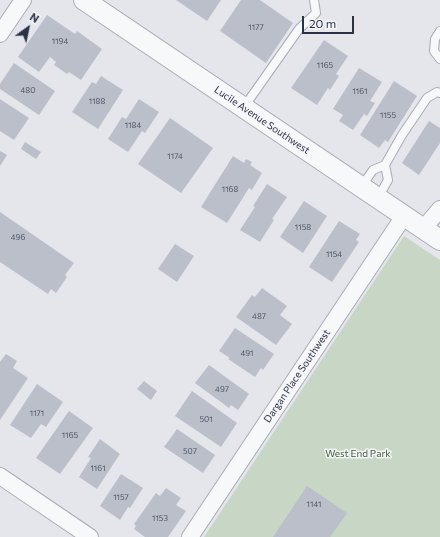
<!DOCTYPE html>
<style>
body{margin:0}
#map{position:relative;width:440px;height:537px;overflow:hidden;background:#e4e6ec;font-family:Commissioner,sans-serif}
canvas{display:block}
.north{position:absolute;left:8px;top:8px;width:40px;height:40px;-webkit-text-stroke:3px #f4f5f9;paint-order:stroke;rotate:33deg;font-size:11px;font-weight:700;line-height:16px;text-align:center;color:#2b3245}
.north::after{content:'';display:block;margin:auto;width:14px;height:18px;background:#2b3245;clip-path:polygon(50% 0,100% 100%,50% 72%,0 100%)}
.scale{position:absolute;left:302px;top:16px;width:52px;height:18px;box-sizing:border-box;border:2px solid #2b3245;border-top:0;padding-left:5px;font-size:12px;line-height:14px;white-space:nowrap;color:#2b3245;-webkit-text-stroke:3px #f4f5f9;paint-order:stroke}
</style>
<div id="map">
<canvas width="440" height="537"></canvas>
<div class="north">N</div>
<div class="scale">20 m</div>
</div>
<script>
const g = document.querySelector('canvas').getContext('2d');
g.lineJoin = 'round';
function fill(path, color) { g.fillStyle = color; g.fill(path, 'evenodd'); }
const toPath = rows => new Path2D(rows.map(r => 'M' + r).join(''));
function stroke(path, color, width, dash) { g.strokeStyle = color; g.lineWidth = width; g.lineCap = dash ? 'butt' : 'round'; g.setLineDash(dash || []); g.stroke(path); }
function write(font, color, halo, rows, align = 'center') {
  g.font = font + ' Commissioner,sans-serif'; g.lineWidth = 3; g.setLineDash([]); g.textBaseline = 'middle'; g.strokeStyle = halo; g.fillStyle = color; for (const [text, x, y, turn = 0] of rows) {
    g.save(); g.translate(x, y); g.rotate((+turn || 0) * Math.PI / 180); g.textAlign = isNaN(turn) ? turn : align; if (halo) g.strokeText(text, 0, 0); g.fillText(text, 0, 0); g.restore();
  }
}
const green = toPath([
 [404,236,440,260,440,537,204,537]
]);
const building = toPath([
 [176,0,221,0,207,21],
 [241,0,260,0,293,23,266,63,220,31],
 [47,15,75,34,77,31,102,49,81,80,69,72,67,74,54,65,56,62,50,57,39,72,18,57],
 [324,40,348,56,336,74,339,76,330,90,328,88,317,105,291,88],
 [14,63,55,91,39,115,0,89,0,84],
 [359,68,382,82,370,101,375,103,367,116,364,114,353,130,339,121,343,115,333,109],
 [101,76,123,90,98,129,72,112,92,82,96,84],
 [394,81,417,96,388,142,385,140,379,148,360,135],
 [0,99,29,118,14,140,0,131],
 [139,99,159,112,145,133,142,131,128,152,108,139,122,117,126,119],
 [170,118,213,148,181,193,138,164],
 [429,121,440,128,440,143,419,175,402,163],
 [25,142,41,152,36,159,21,149],
 [0,151,7,155,0,166],
 [233,156,244,163,246,159,252,162,250,165,262,173,252,190,249,188,227,223,201,207],
 [267,184,287,197,272,219,274,220,260,242,240,230,255,207,253,206],
 [304,201,327,216,303,253,280,237],
 [0,212,74,263,65,275,67,277,56,293,51,289,48,294,0,262],
 [339,221,360,234,356,240,359,242,332,282,309,267],
 [175,244,194,256,177,282,158,269],
 [262,288,287,306,280,315,292,324,276,345,236,317,252,295,255,297],
 [235,328,274,354,263,370,261,368,255,377,228,359,230,358,219,351],
 [6,354,17,361,13,368,28,378,0,420,0,362],
 [209,365,249,394,238,410,231,405,229,408,195,383],
 [144,381,157,391,151,400,137,389],
 [37,384,63,402,46,427,41,424,31,438,10,425],
 [192,391,237,423,221,447,175,416],
 [69,411,93,428,60,474,36,458],
 [177,429,215,455,203,473,164,447],
 [100,439,120,454,97,489,79,477,91,458,88,457],
 [121,474,143,488,130,508,128,507,120,520,100,506],
 [307,486,347,513,330,537,273,537],
 [166,488,181,498,176,505,186,511,168,537,145,537,134,529,136,526,134,524,156,493,160,496]
]);
const service = toPath([
 [440,31,435,39,434,51,440,59],
 [244,107,299,29,316,13,314,0],
 [385,165,402,135,427,98,437,92,440,93],
 [361,187,373,170,385,165,388,180,378,198]
]);
const minor = toPath([
 [0,34,23,0],
 [423,229,440,209],
 [0,476,90,537],
 [190,537,404,216]
]);
const tertiary = toPath([
 [84,0,440,240]
]);
const numberNames = [
 ["1177",256,27],
 ["1194",60,41],
 ["1165",325,65],
 ["480",28,90],
 ["1161",360,91],
 ["1188",97,101],
 ["1155",388,115],
 ["1184",133,125],
 ["1174",175,156],
 ["1168",230,189],
 ["1158",303,227],
 ["496",18,237],
 ["1154",334,254],
 ["487",259,316],
 ["491",247,353],
 ["497",222,389],
 ["1171",37,413],
 ["501",206,419],
 ["1165",70,435],
 ["507",190,451],
 ["1161",98,468],
 ["1157",121,497],
 ["1141",314,504],
 ["1153",160,518]
];
const streetNames = [
 ["Lucile Avenue Southwest",262,120,34],
 ["Dargan Place Southwest",297,376,-56]
];
const parkNames = [
 ["West End Park",358,454]
];
fill(green, '#c8d6c5');
fill(building, '#bbbfca');
stroke(service, '#a9acb7', 10);
stroke(minor, '#a9acb7', 18);
stroke(tertiary, '#a9acb7', 22);
stroke(service, '#f7f8fa', 8);
stroke(minor, '#f7f8fa', 16);
stroke(tertiary, '#f7f8fa', 20);
write('8px', '#4f5566', null, numberNames);
write('10px', '#2b3245', '#f4f5f9', streetNames);
write('10px', '#3c6137', '#f4f5f9', parkNames);
</script>
